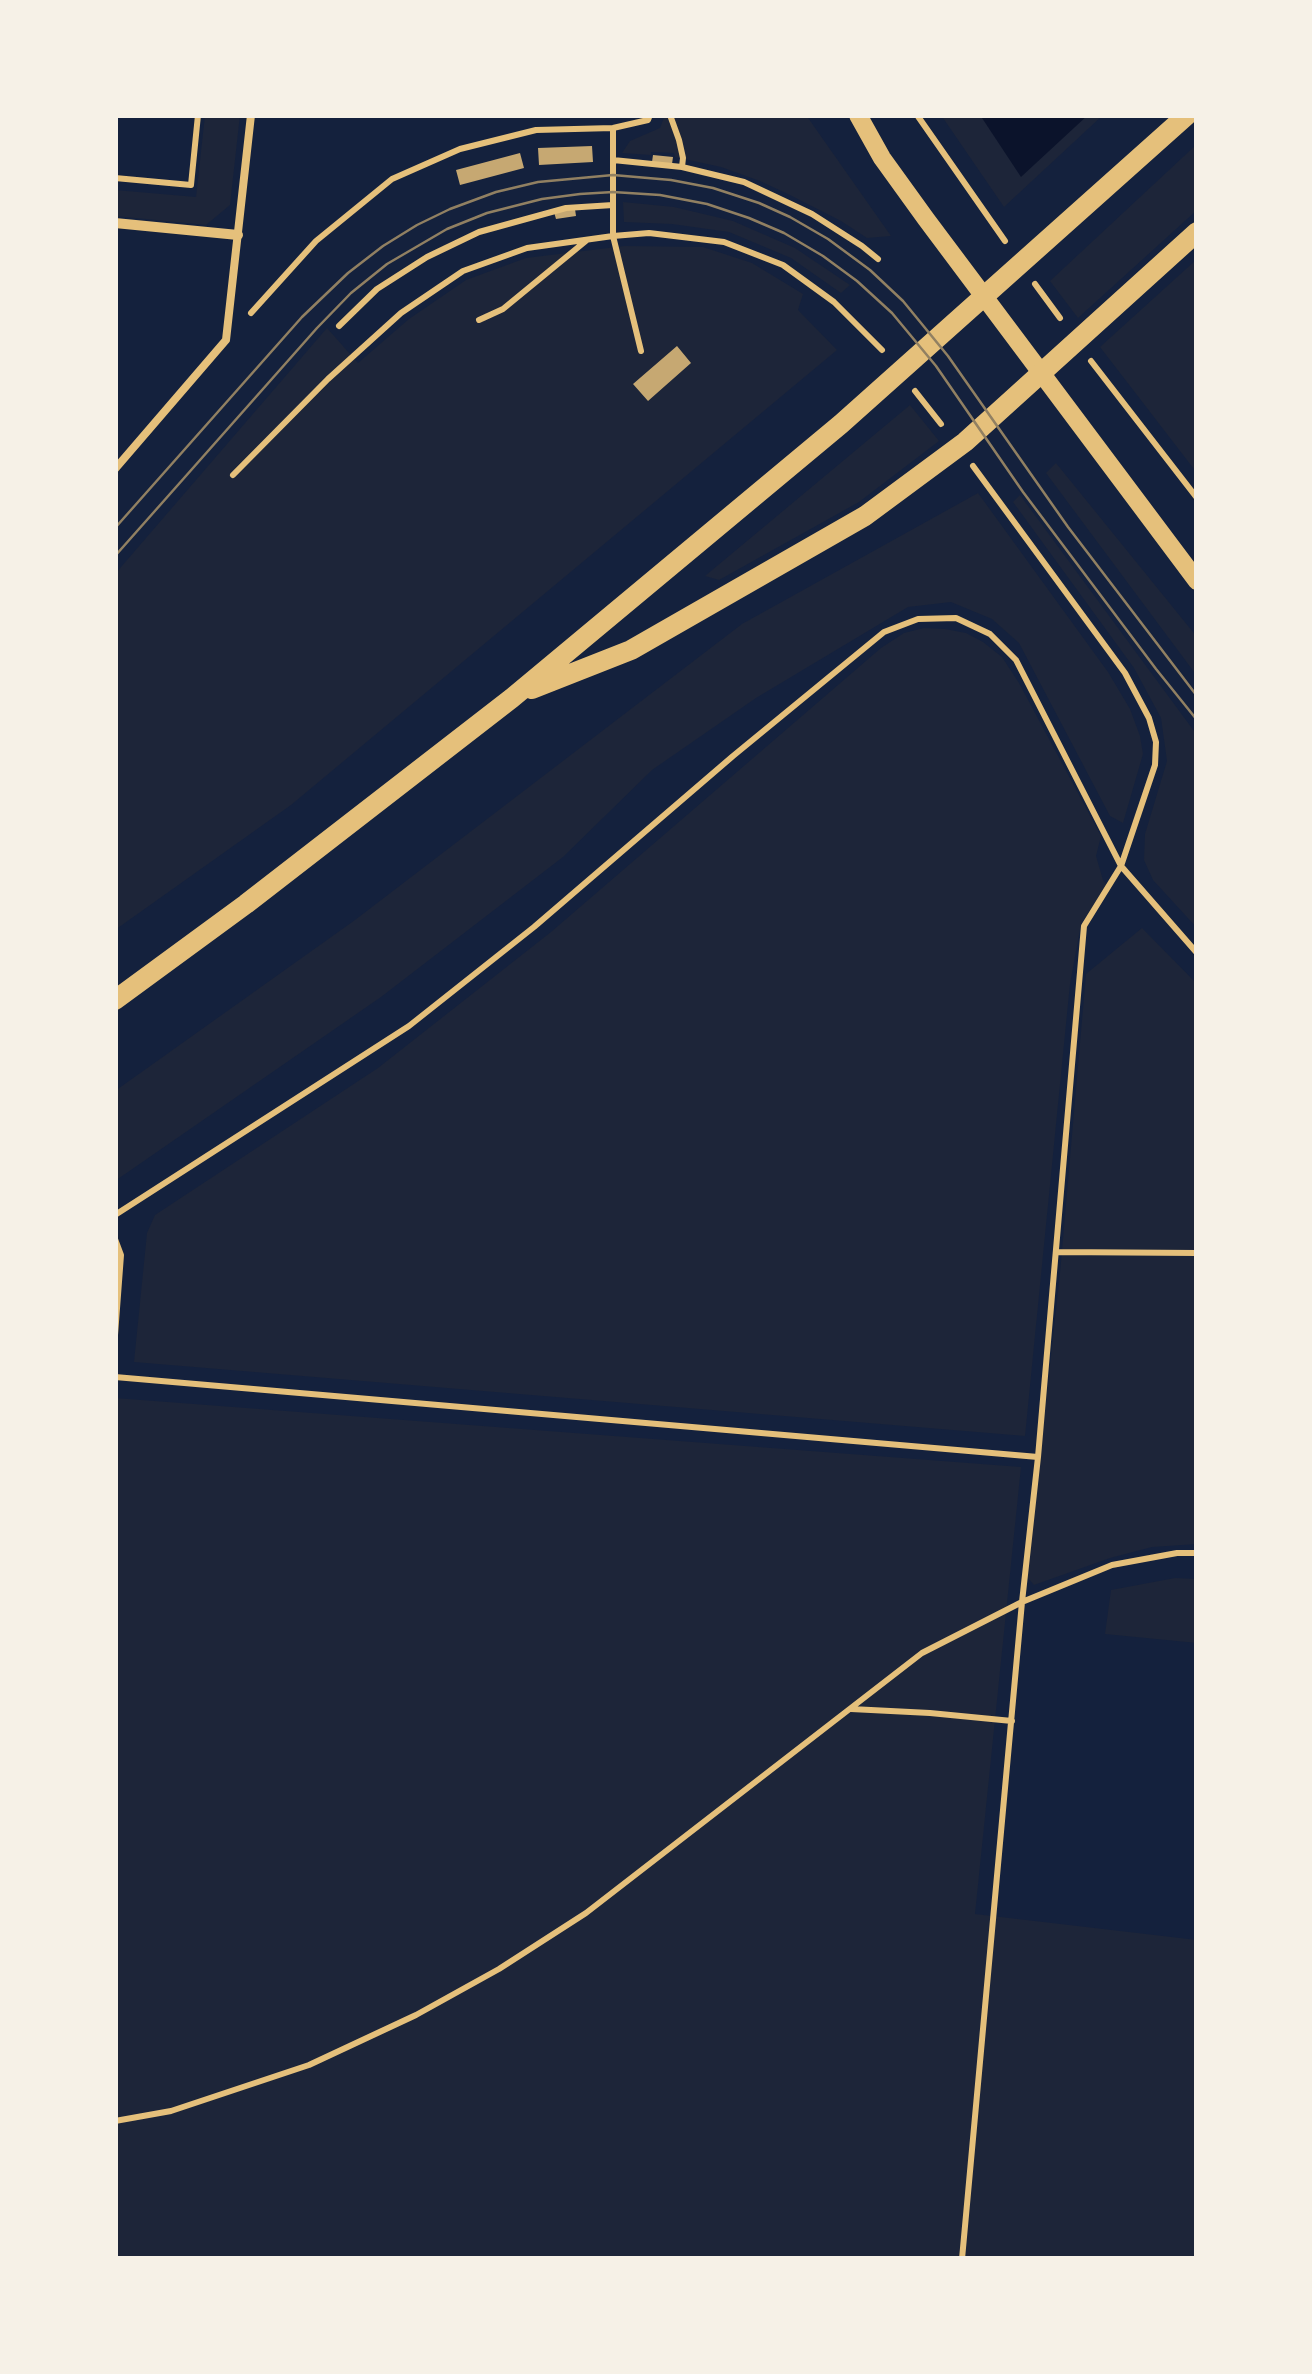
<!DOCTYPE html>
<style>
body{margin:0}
#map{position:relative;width:1312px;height:2374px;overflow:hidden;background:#14213d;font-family:"Nunito Sans",sans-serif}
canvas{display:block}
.frame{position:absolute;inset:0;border:118px solid #f6f1e7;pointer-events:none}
</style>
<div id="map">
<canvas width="1312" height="2374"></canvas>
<div class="frame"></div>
</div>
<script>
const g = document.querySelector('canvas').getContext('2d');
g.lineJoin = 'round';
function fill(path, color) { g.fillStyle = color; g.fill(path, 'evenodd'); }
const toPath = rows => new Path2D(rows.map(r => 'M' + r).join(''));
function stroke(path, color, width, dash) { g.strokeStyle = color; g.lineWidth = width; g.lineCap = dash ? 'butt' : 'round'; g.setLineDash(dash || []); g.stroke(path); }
const green = toPath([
 [205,115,240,115,230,205,206,225,115,216,115,190,196,197],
 [665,115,806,115,891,236,867,238,841,221,790,195,760,181,721,167,675,157,674,153,651,152,651,155,622,153,630,141,660,128],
 [941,115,1103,115,1004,207],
 [1197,144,1197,210,1078,318,1050,281],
 [623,202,674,207,733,221,795,248,850,285,841,293,791,258,729,232,672,224,624,222],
 [625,246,703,247,752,263,803,294,798,310,837,350,291,805,115,930,115,574,327,328,358,363,409,319,466,280,526,258],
 [1197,259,1197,473,1100,347],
 [910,405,939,441,859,502,719,580,705,576],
 [1056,463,1197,637,1197,676,1046,473],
 [978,493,1108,672,1130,709,1140,736,1143,754,1123,823,1110,816,1019,643,992,619,951,602,908,607,756,698,652,770,563,857,381,997,115,1181,115,1091,355,920,742,624],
 [1020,495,1197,735,1197,928,1153,880,1144,860,1145,834,1167,761,1161,718,1134,668,1013,502],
 [924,628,945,629,966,633,983,642,1002,657,1019,683,1101,836,1096,856,1103,880,1107,885,1081,924,1070,984,1025,1436,134,1362,147,1233,155,1215,378,1068,551,932,881,648,904,633],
 [1142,928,1197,984,1197,1544,1152,1547,1110,1558,1034,1585,1027,1577,1060,1273,1086,974],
 [115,1398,1021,1467,975,1914,1197,1940,1197,2259,115,2259],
 [1175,1578,1197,1579,1197,1643,1105,1634,1111,1590]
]);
const water = toPath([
 [980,115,1088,115,1021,177]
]);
const building = toPath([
 [592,146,593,162,539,165,538,148],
 [520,153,524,168,460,185,456,170],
 [653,155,673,157,672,164,652,162],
 [575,209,576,216,556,219,554,212],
 [677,346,691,363,648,401,633,384]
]);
const path = toPath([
 [670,115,679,140,683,158,682,167],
 [917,115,1005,241],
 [613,128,613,236,641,351],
 [613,160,682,167,744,182,812,214,862,246,878,259],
 [115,178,191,185,198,115],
 [1035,284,1060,318],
 [251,313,316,241,392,179,460,149,536,130,613,128,648,120,650,115],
 [479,320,503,309,587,240],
 [339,326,377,289,427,257,479,232,566,208,613,205],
 [1091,361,1197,498],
 [915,391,941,424],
 [233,475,328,379,401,313,463,271,527,248,613,236,649,233,724,242,783,265,834,302,882,350],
 [115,1215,409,1026,534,927,733,756,884,632,918,619,956,618,990,634,1016,660,1121,866,1197,953],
 [115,1239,121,1255,115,1335],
 [1056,1252,1197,1253],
 [115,1377,1038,1457],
 [851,1709,930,1713,1012,1721],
 [115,2121,171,2111,309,2065,416,2015,499,1969,586,1913,922,1653,1022,1602,1112,1565,1177,1553,1197,1553],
 [962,2259,1022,1602,1038,1457,1084,926,1121,866,1155,765,1156,742,1149,718,1125,673,973,466]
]);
const service = toPath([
 [115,469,226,340,251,115]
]);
const minor = toPath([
 [115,223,238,235]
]);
const tertiary = toPath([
 [858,115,882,158,926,219,1197,581]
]);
const secondary = toPath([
 [532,689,631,650,865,516,965,442,1197,232],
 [115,1000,246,904,512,698,841,424,1187,115]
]);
const tram = toPath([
 [115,528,302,317,348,273,383,246,417,225,450,209,496,192,538,182,613,175,671,180,713,188,759,203,790,217,828,239,870,270,903,301,948,356,1068,527,1197,696],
 [115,556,317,328,351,293,387,264,447,229,487,213,542,199,580,194,613,192,660,195,707,204,749,218,784,233,823,256,857,281,892,313,936,366,1023,492,1156,669,1197,720]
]);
fill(green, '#1d2539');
fill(water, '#0b132b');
fill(building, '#c6a872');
stroke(path, '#e5c07b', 6);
stroke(service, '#e5c07b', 8);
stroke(minor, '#e5c07b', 10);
stroke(tertiary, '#e5c07b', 18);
stroke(secondary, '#e5c07b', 20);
stroke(tram, '#918062', 2.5);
</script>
